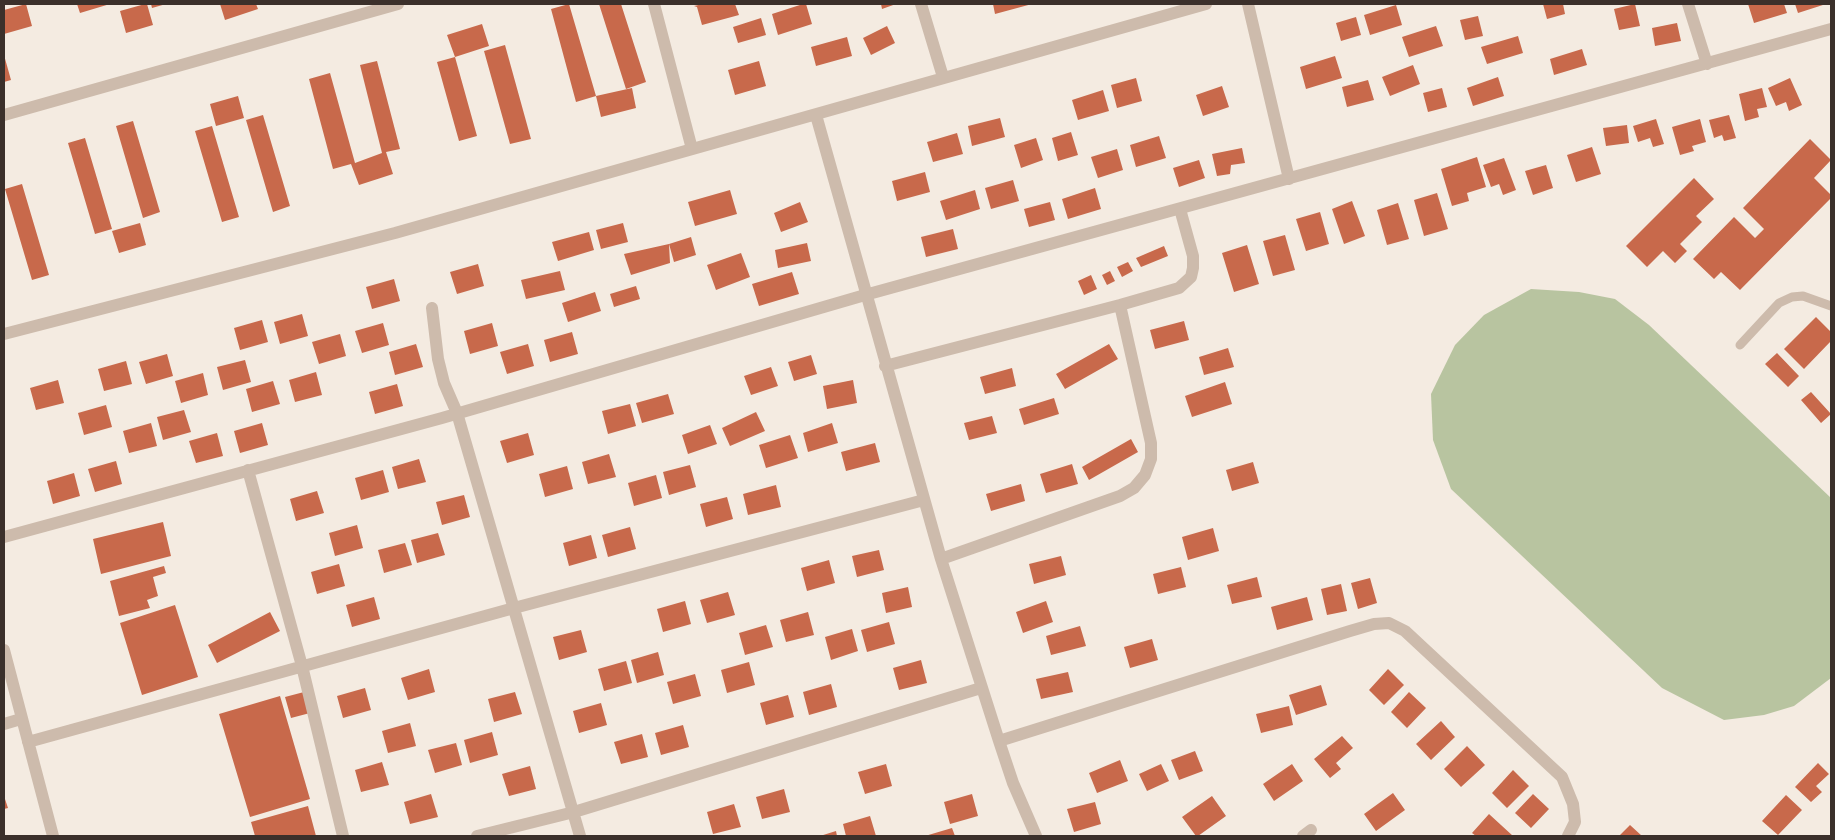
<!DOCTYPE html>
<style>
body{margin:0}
#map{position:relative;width:1835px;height:840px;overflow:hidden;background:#f4ebe1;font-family:"DejaVu Sans",sans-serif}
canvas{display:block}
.frame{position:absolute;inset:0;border:5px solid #3b302b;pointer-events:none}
</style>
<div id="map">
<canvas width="1835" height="840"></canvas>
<div class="frame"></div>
</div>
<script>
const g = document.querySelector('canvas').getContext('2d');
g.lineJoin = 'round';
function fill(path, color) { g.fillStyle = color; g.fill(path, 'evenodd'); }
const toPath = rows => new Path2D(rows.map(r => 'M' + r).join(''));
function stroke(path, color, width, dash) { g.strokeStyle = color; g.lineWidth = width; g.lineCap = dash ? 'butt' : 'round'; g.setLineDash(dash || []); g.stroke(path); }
const green = toPath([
 [1531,289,1579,292,1615,299,1649,325,1831,498,1831,678,1794,706,1764,715,1724,720,1662,688,1451,489,1433,440,1431,394,1455,345,1484,315]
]);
const building = toPath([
 [26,4,32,26,4,34,4,10],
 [77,4,110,4,80,13],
 [145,4,147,4,153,25,126,33,120,11],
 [151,4,166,4,152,8],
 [220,4,256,4,258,9,225,20],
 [569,4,596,96,576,102,551,9],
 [599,4,621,4,646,82,626,89],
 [703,4,735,4,739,15,702,25,697,7,694,6],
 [803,4,806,4,812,24,778,35,772,14],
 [881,4,896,4,882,9],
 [993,4,1032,4,995,14],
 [1543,4,1563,4,1565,14,1547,19],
 [1635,4,1640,26,1619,30,1614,9],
 [1748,4,1784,4,1787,13,1754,23],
 [1795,4,1826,4,1798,13],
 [1396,5,1402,25,1370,35,1364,15],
 [1478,16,1483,36,1465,40,1460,20],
 [1356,17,1361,35,1341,41,1336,23],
 [761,18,766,35,738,43,733,27],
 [1677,23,1681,41,1655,46,1652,28],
 [482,24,489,46,455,57,447,35],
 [887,26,895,43,871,55,863,38],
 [1436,26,1443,46,1409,57,1402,37],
 [1518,36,1523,53,1487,64,1481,47],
 [847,37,852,56,816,66,811,47],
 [505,45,531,139,510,144,484,51],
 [1582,49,1587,65,1554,75,1550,59],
 [4,55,11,80,4,82],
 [1335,56,1342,78,1306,89,1300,67],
 [455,57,477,136,459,141,437,62],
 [377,61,400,149,386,152,393,174,359,185,351,164,333,169,309,79,330,73,355,163,382,153,360,65],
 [759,61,766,86,735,95,728,70],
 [1413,65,1420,84,1390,96,1382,77],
 [1498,77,1504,96,1473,106,1467,88],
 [1136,78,1142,101,1117,108,1111,85],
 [1790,78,1802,105,1789,111,1786,102,1776,106,1768,88],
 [1368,80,1374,100,1347,107,1342,87],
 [1222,86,1229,107,1203,116,1196,95],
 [632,88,636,108,601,117,596,96],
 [1442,88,1447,107,1428,112,1423,93],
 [1762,88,1767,107,1757,109,1759,117,1745,121,1739,94],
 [1103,90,1109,111,1078,120,1072,100],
 [238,96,244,118,216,126,210,104],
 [263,115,290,206,273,212,246,120],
 [1729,115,1736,138,1724,141,1722,135,1714,138,1709,120],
 [1000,118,1005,137,972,146,968,126],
 [1656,119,1664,144,1653,147,1650,138,1638,142,1633,126],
 [1700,119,1706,142,1692,146,1694,151,1680,155,1672,127],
 [133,121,160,212,143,218,116,126],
 [1627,125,1629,143,1606,146,1603,128],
 [212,126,239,217,222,222,195,131],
 [1071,132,1078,155,1058,161,1052,138],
 [957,133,963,154,933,162,927,142],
 [1159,136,1166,158,1136,167,1130,145],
 [85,138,112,229,95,234,68,143],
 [1036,138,1043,160,1021,168,1014,145],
 [1810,139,1831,160,1814,178,1831,195,1831,198,1740,290,1721,272,1714,279,1693,259,1734,217,1755,238,1764,229,1743,208],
 [1592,147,1601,174,1576,182,1567,155],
 [1242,148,1245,163,1231,165,1230,174,1217,176,1212,154],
 [1117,149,1123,170,1098,178,1091,157],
 [1477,157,1486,187,1467,193,1469,201,1452,206,1441,169],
 [1504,158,1516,190,1503,195,1499,184,1491,187,1483,165],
 [1199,160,1205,178,1179,187,1173,168],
 [1546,165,1553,188,1533,195,1525,171],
 [925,172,930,192,897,201,892,181],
 [1694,178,1714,199,1696,216,1702,222,1680,244,1687,251,1675,263,1663,251,1647,267,1626,246],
 [1013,180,1019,201,991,209,985,188],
 [22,184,49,275,32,280,5,189],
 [1095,188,1101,209,1068,219,1062,199],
 [730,190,737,214,695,226,688,202],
 [975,190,980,209,946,220,940,201],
 [1437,193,1448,229,1424,236,1414,200],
 [1352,201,1365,236,1344,244,1332,209],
 [800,202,808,222,781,232,774,213],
 [1050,202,1055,220,1029,227,1024,209],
 [1398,203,1409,239,1387,245,1377,210],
 [1320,212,1329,244,1306,251,1296,219],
 [140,223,146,245,119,253,112,231],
 [623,223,628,242,601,249,596,230],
 [953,229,958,249,926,257,921,237],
 [589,232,594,250,558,261,552,242],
 [1285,235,1295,270,1273,276,1263,241],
 [691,237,696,255,674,262,669,244],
 [807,243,811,261,778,268,775,250],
 [669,244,670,263,631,275,624,254],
 [1247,245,1259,284,1234,292,1222,253],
 [1164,246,1168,256,1141,267,1136,258],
 [741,253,750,277,716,290,707,265],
 [1128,262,1133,271,1122,277,1117,267],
 [478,264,484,286,457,294,450,272],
 [560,271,565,290,526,299,521,280],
 [1110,271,1115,281,1107,285,1102,275],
 [792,272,799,294,759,306,752,284],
 [1091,275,1097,289,1084,295,1078,281],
 [394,279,400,301,372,309,366,287],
 [636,286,640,299,614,307,610,294],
 [595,292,601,311,568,322,562,303],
 [302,314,308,336,280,344,274,322],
 [1816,317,1831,332,1831,341,1804,369,1784,349],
 [262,320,268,342,240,350,234,328],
 [1184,321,1189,340,1155,349,1150,330],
 [383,323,389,345,362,353,355,331],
 [492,323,498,346,470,354,464,331],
 [572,332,578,354,550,362,544,340],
 [340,334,346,356,319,364,312,342],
 [416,344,423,367,395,375,389,352],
 [528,344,534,366,507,374,500,352],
 [1109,344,1118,359,1065,389,1056,374],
 [1228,348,1234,367,1204,375,1199,357],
 [1777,353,1799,376,1788,387,1765,364],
 [167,354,173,376,146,384,139,362],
 [811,355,817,374,794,381,788,362],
 [245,360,251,382,223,390,217,367],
 [126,361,132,384,104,391,98,369],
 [771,367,778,386,751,395,744,376],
 [1012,368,1016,386,985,394,980,377],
 [316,372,322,395,295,402,289,380],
 [203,373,208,395,181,403,175,381],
 [58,380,64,403,36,410,30,388],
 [853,380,857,403,827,409,823,386],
 [273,381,280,404,252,412,246,389],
 [1225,382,1232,404,1192,417,1185,396],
 [397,384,403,406,375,414,369,392],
 [1811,392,1831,414,1821,423,1801,400],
 [668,394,674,414,642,423,636,403],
 [1054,398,1059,414,1024,425,1019,409],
 [630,404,636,426,608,434,602,411],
 [106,405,112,427,84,435,78,413],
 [184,410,191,432,163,440,157,417],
 [756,412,765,431,730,446,722,428],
 [992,416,997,433,969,440,964,423],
 [151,423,157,446,129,453,123,431],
 [262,423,268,445,240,453,234,431],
 [832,423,838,443,808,452,803,433],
 [710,425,717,444,688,454,682,435],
 [217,433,223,456,196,463,189,441],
 [528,433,534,455,507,463,500,441],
 [790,435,798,458,766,468,759,445],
 [1131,439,1138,452,1089,480,1082,467],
 [875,443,880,462,846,471,841,452],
 [609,454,616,477,588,484,582,462],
 [419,459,426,482,398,489,392,467],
 [116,461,122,484,95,492,88,469],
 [1253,462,1259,483,1232,491,1226,470],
 [1072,464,1078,484,1046,493,1040,474],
 [690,465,696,487,669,495,663,472],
 [567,466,573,489,545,497,539,474],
 [383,470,389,492,361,500,355,478],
 [74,473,80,496,53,504,47,481],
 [656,475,662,498,634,506,628,483],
 [1021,484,1025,501,991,511,986,494],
 [776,485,781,507,748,515,743,494],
 [317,491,324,513,296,521,290,499],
 [464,495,470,517,442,525,436,502],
 [727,497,733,519,706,527,700,504],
 [163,522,171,556,101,574,93,539],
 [357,525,363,548,335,556,329,533],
 [630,527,636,549,608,557,602,535],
 [1213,528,1219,551,1188,560,1182,537],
 [438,533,445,555,417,563,411,540],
 [591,535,597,558,569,566,563,543],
 [405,543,412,565,384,573,378,550],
 [879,550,884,570,857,577,852,556],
 [1061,556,1066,575,1034,584,1029,564],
 [829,560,835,583,807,591,801,568],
 [339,564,345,586,317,594,311,572],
 [164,566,166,573,153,577,158,596,147,600,150,608,119,616,110,581],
 [1181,567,1186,587,1158,594,1153,574],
 [1257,577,1262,597,1232,604,1227,585],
 [1370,578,1377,603,1358,609,1351,583],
 [1341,584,1347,611,1327,615,1321,589],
 [908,587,912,607,886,613,882,593],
 [728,592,735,615,707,623,700,600],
 [374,597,380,619,352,627,346,605],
 [1307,597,1313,620,1277,630,1271,607],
 [685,601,691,624,663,632,657,609],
 [1046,601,1053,622,1023,633,1016,612],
 [175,605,198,677,142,695,120,623],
 [270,612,280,631,217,663,208,645],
 [808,612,814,635,786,642,780,620],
 [889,622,895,644,867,652,861,630],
 [766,625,773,647,745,655,739,633],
 [1080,626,1086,646,1051,655,1046,636],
 [852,629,858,651,831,660,825,637],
 [581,630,587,652,559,660,553,637],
 [1152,639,1158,660,1130,668,1124,647],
 [658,652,664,675,637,683,631,660],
 [921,660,927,683,899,690,893,668],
 [626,661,632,683,604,691,598,669],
 [749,662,755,685,727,693,721,670],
 [429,669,435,692,408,700,401,678],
 [1388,669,1404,685,1384,705,1369,690],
 [1068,672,1073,692,1041,699,1036,679],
 [695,674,701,696,673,704,667,682],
 [831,684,837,707,809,715,803,692],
 [1321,685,1327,705,1296,715,1289,695],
 [365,688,371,710,343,718,337,696],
 [304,692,310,713,291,718,285,697],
 [515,692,522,714,494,722,488,699],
 [1409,692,1426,708,1407,728,1391,712],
 [788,695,794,717,766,725,760,703],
 [280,696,310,799,250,817,219,714],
 [601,703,607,725,579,733,573,711],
 [1289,706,1293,725,1261,733,1256,714],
 [1441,721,1455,737,1431,760,1416,744],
 [410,723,416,746,388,753,382,731],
 [683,725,689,747,661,755,655,733],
 [492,732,498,755,470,763,464,740],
 [642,734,648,757,621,764,614,742],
 [1342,736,1353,748,1336,763,1341,769,1330,778,1314,759],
 [456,743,462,765,435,773,428,750],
 [1467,746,1485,765,1461,787,1444,769],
 [1195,751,1203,771,1179,780,1171,760],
 [1120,760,1128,781,1097,793,1089,773],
 [382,762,389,785,361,792,355,770],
 [1818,763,1829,774,1816,786,1822,792,1811,802,1795,787],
 [886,764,892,786,865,794,858,772],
 [1161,764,1169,781,1147,791,1139,774],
 [1292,764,1303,781,1274,801,1263,784],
 [530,766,536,789,509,796,502,774],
 [1513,770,1529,786,1507,808,1492,793],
 [784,789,790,812,762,819,756,797],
 [1393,793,1405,810,1376,831,1364,814],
 [431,794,438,817,410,824,404,802],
 [972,794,978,816,950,824,944,802],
 [1533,794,1549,809,1531,828,1515,813],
 [1786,795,1802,810,1778,835,1762,821],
 [4,796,8,808,4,809],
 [1212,796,1226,816,1198,836,1196,836,1182,817],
 [1095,802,1101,824,1074,832,1067,809],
 [734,804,741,827,713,834,707,812],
 [308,806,316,836,255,836,251,822],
 [1489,814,1513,836,1476,836,1472,833],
 [870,816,876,836,846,836,843,824],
 [1630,825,1642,836,1619,836],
 [952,828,955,836,925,836],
 [836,831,837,836,820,836]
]);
const lane = toPath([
 [1740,345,1779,303,1792,297,1803,296,1831,306]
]);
const street = toPath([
 [654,4,692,149],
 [921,4,943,77],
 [1248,4,1289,179],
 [1688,4,1707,64],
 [4,115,398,4],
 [816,115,941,559,999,741,1013,783,1036,836],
 [432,308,438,359,444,383,457,413,580,836],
 [4,334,395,233,1206,4],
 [885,366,1120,305,1179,288,1191,277,1193,268,1193,256,1180,209],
 [248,470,302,666,343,836],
 [4,537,442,418,865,295,1831,29],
 [941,559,1120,496,1134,488,1145,475,1151,459,1151,443,1120,305],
 [4,650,53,836],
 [4,724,21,719],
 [999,741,1350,631,1374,624,1389,623,1405,631,1562,777,1573,804,1575,822,1568,836],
 [28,742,514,608,924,500],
 [477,836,574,812,981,688],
 [1303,836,1311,830]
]);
fill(green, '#b8c4a0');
fill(building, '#c8694b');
stroke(lane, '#cdbbac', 9);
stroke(street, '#cdbbac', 12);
</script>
